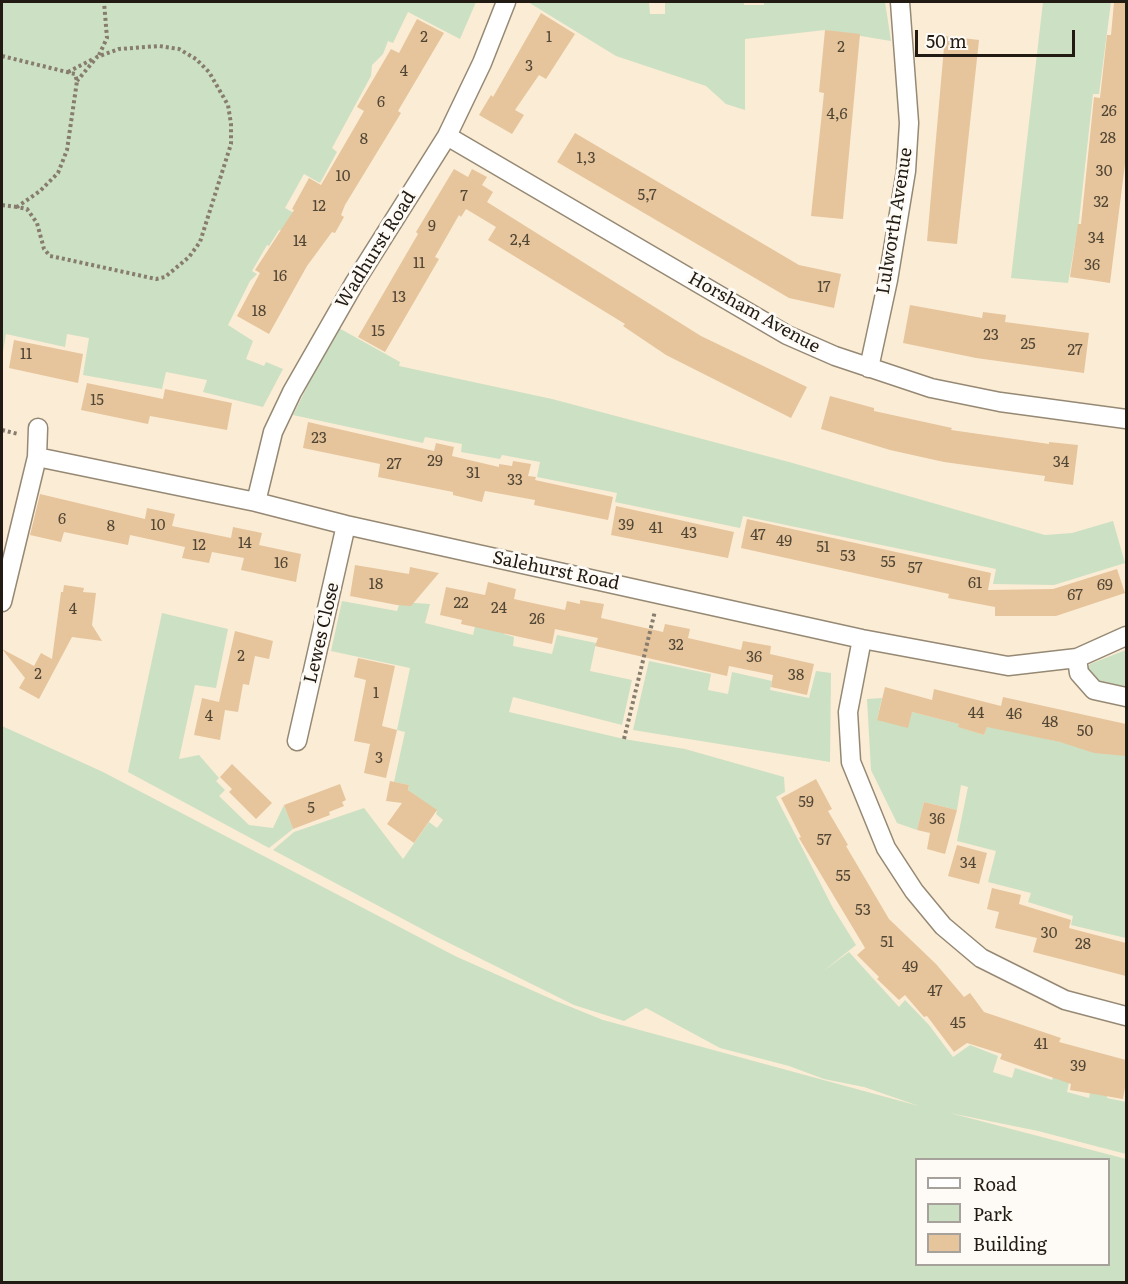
<!DOCTYPE html>
<style>
body{margin:0}
#map{position:relative;width:1128px;height:1284px;overflow:hidden;background:#fbecd5;font-family:Literata,serif}
canvas{display:block}
.frame{position:absolute;inset:0;border:3px solid #211b13;pointer-events:none}
.legend{position:absolute;left:915px;top:1158px;width:195px;height:108px;box-sizing:border-box;background:#fefbf6;border:2px solid #a6a19b;margin:0;padding:8px 10px;list-style:none;font-size:18px;color:#211b13}
.legend li{display:flex;align-items:center;gap:12px;height:30px}
.legend b{width:30px;border:2px solid #a6a19b}
.scale{position:absolute;left:915px;top:30px;width:160px;height:27px;box-sizing:border-box;border:3px solid #211b13;border-top:0;padding-left:8px;font-size:18px;line-height:21px;white-space:nowrap;color:#211b13;-webkit-text-stroke:4px #fefbf6;paint-order:stroke}
</style>
<div id="map">
<canvas width="1128" height="1284"></canvas>
<div class="frame"></div>
<ul class="legend">
<li><b style="height:8px;background:#fff"></b>Road</li>
<li><b style="height:16px;background:#cce0c3"></b>Park</li>
<li><b style="height:16px;background:#e6c59c"></b>Building</li>
</ul>
<div class="scale">50 m</div>
</div>
<script>
const g = document.querySelector('canvas').getContext('2d');
g.lineJoin = 'round';
function fill(path, color) { g.fillStyle = color; g.fill(path, 'evenodd'); }
const toPath = rows => new Path2D(rows.map(r => 'M' + r).join(''));
function stroke(path, color, width, dash) { g.strokeStyle = color; g.lineWidth = width; g.lineCap = dash ? 'butt' : 'round'; g.setLineDash(dash || []); g.stroke(path); }
function write(font, color, halo, rows, align = 'center') {
  g.font = font + ' Literata,serif'; g.lineWidth = 6; g.setLineDash([]); g.textBaseline = 'middle'; g.strokeStyle = halo; g.fillStyle = color; for (const [text, x, y, turn = 0] of rows) {
    g.save(); g.translate(x, y); g.rotate((+turn || 0) * Math.PI / 180); g.textAlign = isNaN(turn) ? turn : align; if (halo) g.strokeText(text, 0, 0); g.fillText(text, 0, 0); g.restore();
  }
}
const green = toPath([
 [2,2,476,2,460,39,408,12,393,43,388,41,383,54,372,65,371,76,332,148,337,152,320,183,304,174,285,208,294,213,283,231,279,230,269,246,267,245,252,271,257,274,250,281,228,325,253,341,246,359,264,366,266,362,283,369,263,407,203,392,207,380,166,372,162,389,83,375,89,338,67,334,65,347,6,334,2,358],
 [528,2,649,2,650,14,665,14,665,2,744,2,744,5,764,5,764,2,885,2,891,41,825,30,745,39,745,110,726,104,706,86,616,56],
 [1043,2,1111,2,1099,94,1093,94,1079,221,1068,283,1011,278],
 [337,327,400,362,399,366,552,399,789,462,1045,535,1072,533,1113,521,1125,563,1054,585,993,584,996,569,743,516,740,528,615,502,617,493,537,477,540,462,502,455,500,459,461,452,462,444,425,437,423,443,293,415],
 [342,601,397,611,400,602,430,604,425,623,473,635,478,613,507,620,504,634,514,637,513,646,552,654,557,635,596,643,590,671,632,680,622,725,513,697,509,712,624,739,685,749,784,777,785,792,776,797,833,908,856,945,822,972,849,952,899,1007,905,1000,929,1025,953,1057,970,1045,998,1056,993,1072,1012,1078,1015,1068,1052,1080,1054,1073,1070,1078,1067,1092,1089,1098,1091,1087,1107,1091,1107,1098,1126,1102,1126,1099,1126,1154,1038,1131,950,1113,1126,1159,1126,1282,2,1282,2,726,103,772,455,956,556,1001,603,1020,919,1106,864,1087,824,1079,789,1066,720,1048,646,1008,624,1021,574,1005,437,937,273,850,294,832,364,808,403,859,429,822,437,828,443,820,436,814,437,811,408,790,409,785,394,782,405,732,397,730,410,668,331,651],
 [916,1160,1108,1160,1108,1264,916,1264],
 [162,613,228,629,216,688,195,685,179,759,199,755,219,778,216,781,225,790,219,796,249,825,273,828,284,805,293,829,269,848,128,772],
 [1126,650,1126,687,1095,680,1087,670,1090,664],
 [649,661,711,674,708,690,728,694,732,672,772,681,770,690,809,698,816,671,831,673,830,762,633,730],
 [882,698,877,720,912,712,956,723,959,724,959,727,984,735,987,726,1126,756,1126,938,1071,925,1073,916,1028,902,1031,893,988,882,996,851,957,841,968,787,961,785,957,810,924,802,917,830,897,823,871,770,867,699]
]);
const building = toPath([
 [1114,2,1126,2,1126,156,1110,283,1070,277,1078,224,1081,224,1094,97,1100,98,1107,35,1111,35],
 [541,13,575,34,546,79,539,75,515,110,524,115,512,134,479,115,491,95,493,97],
 [417,19,444,33,398,111,401,113,345,205,341,215,344,217,335,233,332,232,307,266,269,334,237,316,260,273,255,270,294,210,292,209,309,178,321,185,364,111,357,107,391,49,399,53],
 [825,30,860,34,843,219,811,216,824,93,819,92],
 [945,36,979,40,957,244,927,241],
 [575,133,799,265,841,274,834,308,789,298,557,162],
 [454,169,468,177,472,169,487,177,482,185,493,192,487,202,701,336,807,387,791,418,666,355,623,326,625,324,488,240,496,227,466,209,461,217,459,215,435,257,439,259,385,352,358,337,418,234,416,232],
 [910,305,982,318,983,312,1006,315,1005,322,1089,333,1084,373,976,358,903,343],
 [14,340,83,354,78,383,9,368],
 [87,383,163,399,165,389,232,403,227,430,150,416,148,424,81,410],
 [830,396,874,408,874,411,952,428,951,430,1049,444,1049,442,1078,445,1073,485,1044,481,1045,476,944,462,890,450,821,429],
 [308,422,434,451,436,443,454,447,452,456,499,467,499,464,512,466,513,461,531,464,528,476,536,477,535,480,613,497,608,520,534,505,535,500,485,491,482,502,453,495,453,492,378,477,380,464,303,448],
 [40,494,145,519,147,508,175,514,172,526,231,538,233,527,262,533,259,545,301,554,296,582,241,570,244,558,212,552,209,563,182,558,185,547,130,535,128,545,64,532,61,542,30,535],
 [616,506,734,532,728,558,611,535],
 [747,519,991,573,988,590,1053,589,1117,569,1125,593,1056,616,995,616,995,607,948,598,949,594,741,548],
 [355,565,409,574,410,567,439,573,411,606,397,605,350,596],
 [488,582,516,589,514,599,565,610,567,601,580,604,580,600,604,604,601,618,663,632,665,624,690,629,688,638,741,650,743,641,771,646,770,654,814,664,807,695,771,687,773,675,729,666,727,676,595,646,598,638,555,629,552,644,461,624,462,620,440,615,446,587,485,595],
 [64,585,84,588,83,592,96,593,92,625,102,641,72,637,39,699,19,688,25,678,2,649,34,666,41,653,52,659,61,592,63,592],
 [235,631,273,641,269,659,255,656,249,685,243,684,238,712,225,710,220,740,194,735,202,698,219,702],
 [358,658,395,666,382,726,397,730,386,778,364,773,370,744,354,741,366,680,354,677],
 [885,687,932,700,934,689,1001,706,1003,697,1126,724,1126,756,1094,753,1060,742,987,727,984,735,958,727,959,724,912,712,908,728,877,720],
 [232,764,272,803,256,819,229,792,232,789,220,777],
 [816,779,832,809,828,811,848,845,846,846,889,919,936,964,964,997,970,993,984,1012,1061,1038,1059,1042,1126,1060,1126,1082,1123,1099,1070,1090,1071,1084,1000,1059,1002,1054,967,1043,954,1052,927,1016,924,1017,905,995,899,1000,877,979,879,977,857,955,865,948,799,838,801,837,781,798],
 [390,781,409,785,408,790,437,810,414,843,387,824,402,803,386,801],
 [340,784,346,800,342,802,344,806,329,812,330,815,293,829,284,805],
 [924,802,957,810,945,854,927,849,930,833,917,830],
 [957,845,987,853,979,884,948,876],
 [992,888,1021,895,1019,904,1071,920,1069,928,1126,943,1126,976,1033,952,1037,938,995,928,999,912,987,909]
]);
const path = toPath([
 [99,55,107,38,104,2],
 [2,56,75,74,77,81,67,150,58,173,40,191,17,207,27,209,37,223,44,249,50,256,60,258,156,279,165,277,189,257,200,242,231,144,231,124,228,105,209,72,196,59,179,49,159,46,119,49,97,57,77,81],
 [68,72,93,59],
 [2,205,17,207],
 [2,430,18,434],
 [624,739,655,611]
]);
const street = toPath([
 [447,136,787,335,835,356,931,388,1000,402,1126,419],
 [869,368,888,280,906,171,909,123,900,2],
 [37,457,256,502,346,525,862,639,1008,666,1077,658,1079,673,1094,690,1126,697],
 [256,502,273,432,292,392,355,282,447,136,482,63,506,2],
 [2,602,37,457,38,428],
 [862,639,848,712,851,762,886,848,914,891,943,926,981,958,1065,1000,1126,1016],
 [1077,658,1126,636],
 [297,741,346,525]
]);
const numberNames = [
 ["2",424,38],
 ["1",549,38],
 ["2",841,48],
 ["3",529,67],
 ["4",404,72],
 ["6",381,103],
 ["26",1109,112],
 ["4,6",837,115],
 ["28",1108,139],
 ["8",364,140],
 ["1,3",586,159],
 ["30",1104,172],
 ["10",343,177],
 ["5,7",647,196],
 ["7",464,197],
 ["32",1101,203],
 ["12",319,207],
 ["9",432,227],
 ["34",1096,239],
 ["2,4",520,241],
 ["14",300,242],
 ["11",419,264],
 ["36",1092,266],
 ["16",280,277],
 ["17",824,288],
 ["13",399,298],
 ["18",259,312],
 ["15",378,332],
 ["23",991,336],
 ["25",1028,345],
 ["27",1075,351],
 ["11",26,355],
 ["15",97,401],
 ["23",319,439],
 ["29",435,462],
 ["34",1061,463],
 ["27",394,465],
 ["31",473,474],
 ["33",515,481],
 ["6",62,520],
 ["10",158,526],
 ["39",626,526],
 ["8",111,527],
 ["41",656,529],
 ["43",689,534],
 ["47",758,536],
 ["49",784,542],
 ["14",245,544],
 ["12",199,546],
 ["51",823,548],
 ["53",848,557],
 ["55",888,563],
 ["16",281,564],
 ["57",915,569],
 ["61",975,584],
 ["18",376,585],
 ["69",1105,586],
 ["67",1075,596],
 ["22",461,604],
 ["24",499,609],
 ["4",73,610],
 ["26",537,620],
 ["32",676,646],
 ["2",241,657],
 ["36",754,658],
 ["2",38,675],
 ["38",796,676],
 ["1",376,694],
 ["44",976,714],
 ["46",1014,715],
 ["4",209,717],
 ["48",1050,723],
 ["50",1085,732],
 ["3",379,759],
 ["59",806,803],
 ["5",311,809],
 ["36",937,820],
 ["57",824,841],
 ["34",968,864],
 ["55",843,877],
 ["53",863,911],
 ["30",1049,934],
 ["51",887,943],
 ["28",1083,945],
 ["49",910,968],
 ["47",935,992],
 ["45",958,1024],
 ["41",1041,1045],
 ["39",1078,1067]
];
const streetNames = [
 ["Lulworth Avenue",895,221,-81],
 ["Wadhurst Road",376,250,-58],
 ["Horsham Avenue",754,313,29],
 ["Salehurst Road",556,571,12],
 ["Lewes Close",322,633,-77]
];
fill(green, '#cce0c3');
fill(building, '#e6c59c');
stroke(street, '#968974', 21);
stroke(path, '#877d6e', 4, [3, 3]);
stroke(street, '#fff', 18);
write('15px', '#524635', null, numberNames);
write('18px', '#211b13', '#fefbf6', streetNames);
</script>
